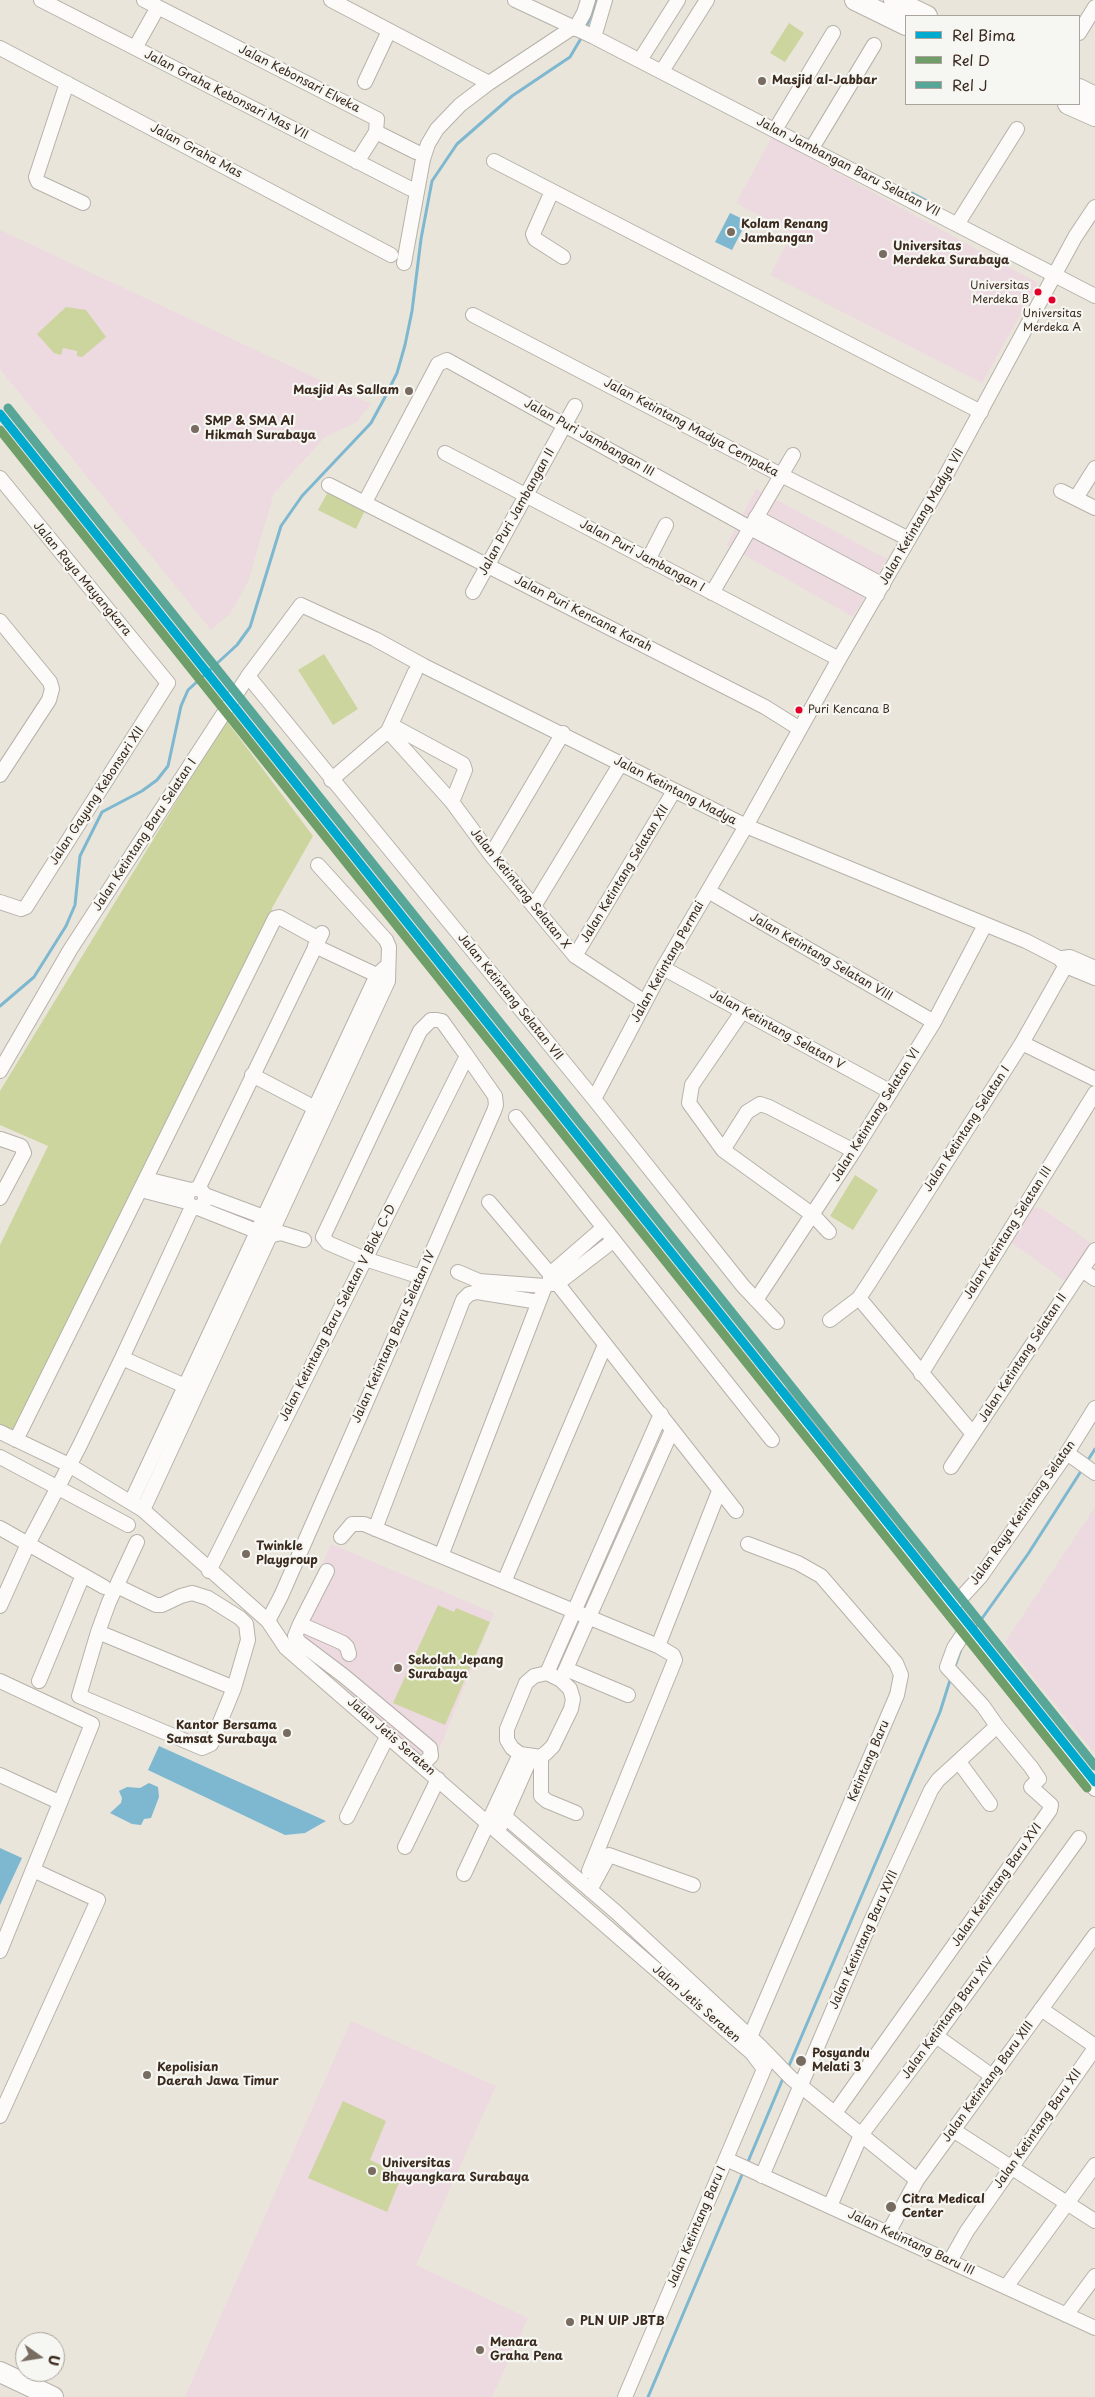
<!DOCTYPE html>
<style>
body{margin:0}
#map{position:relative;width:1095px;height:2397px;overflow:hidden;background:#eae5da;font-family:"Playpen Sans",sans-serif}
canvas{display:block}
.legend{position:absolute;left:905px;top:15px;width:175px;height:90px;box-sizing:border-box;background:#f6f6f2;border:1px solid #aba49d;margin:0;padding:6px 9px;list-style:none;font-size:15px;color:#3b2a1e}
.legend li{display:flex;align-items:center;gap:10px;height:25px}
.legend b{width:25px;border:1px solid #aba49d}
.north{position:absolute;left:15px;top:2332px;width:50px;height:50px;box-sizing:border-box;background:#f6f6f2;border:1px solid #aba49d;border-radius:50%;rotate:103deg;font-size:14px;font-weight:700;line-height:20px;text-align:center;color:#3b2a1e}
.north::after{content:'';display:block;margin:auto;width:18px;height:22px;background:#786b60;clip-path:polygon(50% 0,100% 100%,50% 72%,0 100%)}
</style>
<div id="map">
<canvas width="1095" height="2397"></canvas>
<ul class="legend">
<li><b style="height:6px;background:#00a9ce"></b>Rel Bima</li>
<li><b style="height:6px;background:#6f9e68"></b>Rel D</li>
<li><b style="height:6px;background:#57a697"></b>Rel J</li>
</ul>
<div class="north">U</div>
</div>
<script>
const g = document.querySelector('canvas').getContext('2d');
g.lineJoin = 'round';
function fill(path, color) { g.fillStyle = color; g.fill(path, 'evenodd'); }
const toPath = rows => new Path2D(rows.map(r => 'M' + r).join(''));
function stroke(path, color, width, dash) { g.strokeStyle = color; g.lineWidth = width; g.lineCap = dash ? 'butt' : 'round'; g.setLineDash(dash || []); g.stroke(path); }
function write(font, color, halo, rows, align = 'center') {
  g.font = font + ' "Playpen Sans",sans-serif'; g.lineWidth = 4.5; g.setLineDash([]); g.textBaseline = 'middle'; g.strokeStyle = halo; g.fillStyle = color; for (const [text, x, y, turn = 0] of rows) {
    g.save(); g.translate(x, y); g.rotate((+turn || 0) * Math.PI / 180); g.textAlign = isNaN(turn) ? turn : align; if (halo) g.strokeText(text, 0, 0); g.fillText(text, 0, 0); g.restore();
  }
}
const built = toPath([
 [772,137,1038,283,982,383,770,275,792,233,736,203],
 [0,230,371,404,357,422,325,437,274,493,248,582,230,614,211,630,0,369],
 [756,489,887,559,853,617,727,545],
 [1031,1207,1043,1209,1092,1244,1066,1282,1009,1241],
 [1095,1507,1095,1754,1005,1642],
 [331,1544,494,1613,432,1767,358,1701,290,1636],
 [351,2021,496,2086,416,2265,528,2318,492,2397,185,2397]
]);
const green = toPath([
 [789,23,804,33,785,62,770,53],
 [66,307,86,310,106,337,82,357,77,356,77,351,63,348,61,355,54,353,37,334],
 [329,490,366,508,356,529,318,510],
 [324,654,358,709,333,725,298,670],
 [226,720,313,836,272,908,271,918,15,1433,0,1426,0,1245,48,1146,0,1125,0,1091],
 [855,1175,878,1190,853,1230,830,1216],
 [438,1605,454,1612,456,1608,490,1622,445,1725,393,1703],
 [343,2101,386,2121,370,2160,402,2175,387,2212,308,2178]
]);
const water = toPath([
 [730,213,747,221,732,250,715,242],
 [159,1746,326,1821,305,1833,285,1835,148,1770],
 [149,1783,158,1787,159,1797,151,1818,144,1819,141,1825,132,1824,110,1813,121,1803,122,1798,119,1791,127,1787,140,1788],
 [0,1848,22,1858,0,1905]
]);
const stream = toPath([
 [585,30,597,0],
 [912,193,929,202],
 [0,1006,34,977,66,926,75,905,80,856,102,812,142,791,157,780,168,766,181,706,188,690,237,645,250,627,281,526,302,496,371,423,384,399,397,373,405,345,412,311,421,239,432,181,457,144,512,96,570,57,583,35],
 [1086,1463,1095,1449],
 [973,1631,1028,1554,1083,1468],
 [954,1669,961,1649],
 [788,2068,940,1712,951,1677],
 [747,2164,784,2076],
 [648,2397,744,2170]
]);
const minor = toPath([
 [41,0,411,189],
 [144,0,377,119,376,132,357,162],
 [331,0,489,83],
 [515,0,594,37,1095,296],
 [575,29,584,13,588,0],
 [1079,33,1095,7],
 [594,37,605,0],
 [0,48,391,255],
 [135,48,158,7],
 [640,60,678,0],
 [662,71,707,0],
 [365,82,389,31],
 [67,83,36,177,38,182,83,203],
 [775,130,833,33],
 [376,132,416,152],
 [812,148,874,45],
 [494,161,981,412],
 [552,191,533,234,535,239,563,257],
 [958,223,1017,129],
 [404,263,423,159,428,144,437,129,460,105,489,83,572,28],
 [473,315,781,475,909,539],
 [445,453,839,659],
 [0,478,168,683,26,907,21,909,0,902],
 [329,485,765,707,800,729],
 [1061,491,1095,508],
 [1076,498,1095,468],
 [365,502,438,364,447,360,750,528,877,595],
 [756,517,883,585],
 [648,560,666,525],
 [473,592,575,406],
 [712,593,793,455],
 [0,621,50,682,52,689,49,700,0,775],
 [248,676,594,1099,743,1286,777,1322],
 [391,725,463,764,465,770,452,802],
 [388,731,452,802,491,855,575,956,645,1002],
 [331,780,388,731,415,672],
 [491,855,563,733],
 [708,891,934,1022],
 [534,906,621,763],
 [315,946,385,979],
 [575,956,674,791],
 [1063,958,1070,957,1095,968],
 [663,968,891,1092],
 [742,1012,692,1085,689,1103,723,1150,813,1215,829,1232],
 [1022,1043,1095,1079],
 [0,1071,70,950,248,676,301,605,375,639,424,666,746,826,1026,941,1059,958,1066,966,1095,978],
 [252,1075,321,1111],
 [594,1099,663,968,746,826,839,659,945,477,1075,237,1095,207],
 [516,1117,772,1440],
 [723,1150,747,1112,760,1104,769,1107,854,1151],
 [146,1179,191,1190],
 '187 1198a9 9 0 1 1 18 0a9 9 0 1 1-18 0Z',
 [198,1189,322,933],
 [141,1190,187,1202],
 [205,1195,272,1220],
 [0,1198,24,1153,21,1146,1,1139],
 [489,1202,550,1274,736,1511],
 [198,1208,269,1236,281,1233,304,1240],
 [1082,1270,1095,1279],
 [458,1272,479,1281,545,1286],
 [550,1284,557,1284,613,1241],
 [859,1298,973,1434],
 [756,1300,854,1151,934,1022,985,925],
 [830,1320,859,1298,869,1283,1022,1043,1070,958],
 [122,1358,194,1390],
 [921,1374,1095,1093],
 [782,1395,1095,1789],
 [0,1432,69,1465,143,1510,268,1621,286,1648,752,2053,764,2069],
 [16,1440,275,918,279,917,319,939],
 [1067,1453,1095,1473],
 [0,1457,128,1525],
 [951,1467,1095,1250],
 [131,1502,377,975,387,966],
 [143,1510,388,981,389,947,386,940,318,865],
 [0,1528,104,1587],
 [375,1529,463,1300,469,1294,477,1292,539,1302],
 [341,1537,352,1524,364,1524,658,1646,673,1655,675,1660,589,1871],
 [748,1544,798,1563,821,1576,896,1663,901,1675,897,1695,750,2037],
 [441,1556,545,1286,550,1284,550,1274,603,1228],
 [209,1571,467,1056],
 [327,1571,300,1624,343,1643,347,1647,349,1654],
 [504,1582,605,1345],
 [123,1589,156,1605,162,1605,181,1596,192,1593,208,1598,240,1618,246,1624,248,1640,234,1688],
 [945,1590,951,1599,959,1600,981,1576,1067,1453,1095,1408],
 [0,1606,28,1544,79,1447,122,1358,192,1207],
 [268,1621,281,1596,494,1111,496,1105,495,1096,467,1056,442,1021,437,1020,431,1020,420,1031,323,1237,328,1243,365,1259,421,1277],
 [300,1624,295,1636,299,1642,344,1676,430,1748,431,1756,422,1765],
 [98,1632,234,1688,211,1744,202,1748,79,1696,98,1632,109,1602,137,1542],
 [658,1646,719,1491],
 [566,1669,628,1695],
 [547,1673,661,1414],
 [547,1673,561,1680,570,1689,573,1699,571,1709,553,1746,547,1752,541,1757,520,1754,512,1748,507,1740,507,1729,526,1683,534,1676,547,1673],
 [561,1680,672,1430],
 [0,1681,92,1724,0,1951],
 [39,1681,83,1575],
 [541,1757,541,1796,547,1801,576,1813],
 [959,1762,990,1804],
 [0,1775,59,1802],
 [496,1809,616,1912,760,2046,791,2078,917,2180],
 [347,1817,388,1735],
 [501,1825,531,1757],
 [405,1847,438,1779],
 [464,1874,520,1754],
 [590,1890,609,1855,693,1885],
 [1041,2009,1095,2046],
 [936,2036,992,2076],
 [835,2113,1050,1810,1051,1805,1031,1787,1039,1779,1031,1767,997,1726,983,1706,947,1667,954,1648,968,1627],
 [0,2116,98,1900,33,1870],
 [953,2130,1095,2221],
 [726,2159,1095,2328],
 [762,2176,871,1921,931,1790,938,1780,997,1726],
 [830,2206,861,2135,936,2036,1079,1838],
 [888,2233,917,2180,1095,1935],
 [950,2261,967,2231,1095,2048],
 [1006,2287,1095,2165],
 [1066,2315,1095,2276],
 [625,2397,767,2062]
]);
const highway = toPath([
 [855,0,906,25],
 [894,0,927,16],
 [1079,89,1095,97],
 [1068,104,1095,116],
 [0,2372,53,2397]
]);
const rail1 = toPath([
 [0,414,1095,1782]
]);
const rail2 = toPath([
 [0,430,1087,1788]
]);
const rail3 = toPath([
 [8,408,1095,1766]
]);
const markers = [
 [762,81,5,"#786b60"],
 [731,232,5,"#786b60"],
 [883,254,5,"#786b60"],
 [1038,292,4.5,"#e4002b"],
 [1052,300,4.5,"#e4002b"],
 [409,391,5,"#786b60"],
 [195,429,5,"#786b60"],
 [799,710,4.5,"#e4002b"],
 [246,1554,5,"#786b60"],
 [398,1668,5,"#786b60"],
 [287,1733,5,"#786b60"],
 [801,2061,6,"#786b60"],
 [147,2075,5,"#786b60"],
 [372,2171,5,"#786b60"],
 [891,2207,6,"#786b60"],
 [570,2322,5,"#786b60"],
 [480,2350,5,"#786b60"]
];
const busNames = [
 ["Universitas",1029,286],
 ["Merdeka B",1029,300],
 ["Universitas",1052,314,"center"],
 ["Merdeka A",1052,328,"center"],
 ["Puri Kencana B",808,710,"left"]
];
const streetNames = [
 ["Jalan Kebonsari Elveka",299,79,27],
 ["Jalan Graha Kebonsari Mas VII",226,95,27],
 ["Jalan Graha Mas",196,151,28],
 ["Jalan Jambangan Baru Selatan VII",848,167,27],
 ["Jalan Ketintang Madya Cempaka",691,428,28],
 ["Jalan Puri Jambangan III",589,438,29],
 ["Jalan Puri Jambangan II",517,512,-61],
 ["Jalan Ketintang Madya VII",922,517,-60],
 ["Jalan Puri Jambangan I",642,556,28],
 ["Jalan Raya Mayangkara",82,579,50],
 ["Jalan Puri Kencana Karah",583,614,27],
 ["Jalan Ketintang Madya",675,791,27],
 ["Jalan Gayung Kebonsari XII",97,796,-57],
 ["Jalan Ketintang Baru Selatan I",145,835,-57],
 ["Jalan Ketintang Selatan XII",625,874,-59],
 ["Jalan Ketintang Selatan X",520,889,51],
 ["Jalan Ketintang Selatan VIII",821,957,30],
 ["Jalan Ketintang Permai",668,962,-61],
 ["Jalan Ketintang Selatan VII",510,997,51],
 ["Jalan Ketintang Selatan V",777,1030,29],
 ["Jalan Ketintang Selatan VI",876,1115,-58],
 ["Jalan Ketintang Selatan I",967,1129,-57],
 ["Jalan Ketintang Selatan III",1008,1233,-58],
 ["Jalan Ketintang Baru Selatan V Blok C-D",338,1313,-63],
 ["Jalan Ketintang Baru Selatan IV",394,1337,-66],
 ["Jalan Ketintang Selatan II",1023,1358,-57],
 ["Jalan Raya Ketintang Selatan",1023,1513,-55],
 ["Jalan Jetis Seraten",391,1737,41],
 ["Ketintang Baru",869,1761,-67],
 ["Jalan Ketintang Baru XVI",997,1885,-55],
 ["Jalan Ketintang Baru XVII",864,1940,-66],
 ["Jalan Jetis Seraten",696,2004,41],
 ["Jalan Ketintang Baru XIV",948,2018,-54],
 ["Jalan Ketintang Baru XIII",988,2082,-54],
 ["Jalan Ketintang Baru XII",1038,2129,-55],
 ["Jalan Ketintang Baru I",697,2227,-67],
 ["Jalan Ketintang Baru III",911,2243,25]
];
const poiNames = [
 ["Masjid al-Jabbar",772,81],
 ["Kolam Renang",741,225],
 ["Jambangan",741,239],
 ["Universitas",893,247],
 ["Merdeka Surabaya",893,261],
 ["Masjid As Sallam",399,391,"right"],
 ["SMP & SMA Al",205,422],
 ["Hikmah Surabaya",205,436],
 ["Twinkle",256,1547],
 ["Playgroup",256,1561],
 ["Sekolah Jepang",408,1661],
 ["Surabaya",408,1675],
 ["Kantor Bersama",277,1726,"right"],
 ["Samsat Surabaya",277,1740,"right"],
 ["Posyandu",812,2054],
 ["Melati 3",812,2068],
 ["Kepolisian",157,2068],
 ["Daerah Jawa Timur",157,2082],
 ["Universitas",382,2164],
 ["Bhayangkara Surabaya",382,2178],
 ["Citra Medical",902,2200],
 ["Center",902,2214],
 ["PLN UIP JBTB",580,2322],
 ["Menara",490,2343],
 ["Graha Pena",490,2357]
];
fill(built, '#edd9e0');
fill(green, '#cdd59e');
fill(water, '#7eb8d0');
stroke(stream, '#7eb8d0', 3);
stroke(minor, '#b6b2aa', 16);
stroke(highway, '#b6b2aa', 22);
stroke(minor, '#fcfbf9', 14);
stroke(highway, '#fcfbf9', 20);
stroke(rail1, '#00a9ce', 9);
stroke(rail2, '#6f9e68', 9);
stroke(rail3, '#57a697', 9);
for (const [x, y, r, color] of markers) { const dot = new Path2D(); dot.arc(x, y, r, 0, 2 * Math.PI); g.fillStyle = color; g.fill(dot); stroke(dot, '#f6f6f2', 2); }
write('11px', '#3b2a1e', '#f6f6f2', busNames, 'right');
write('12px', '#3b2a1e', '#f6f6f2', streetNames);
write('bold 12px', '#3b2a1e', '#f6f6f2', poiNames, 'left');
</script>
